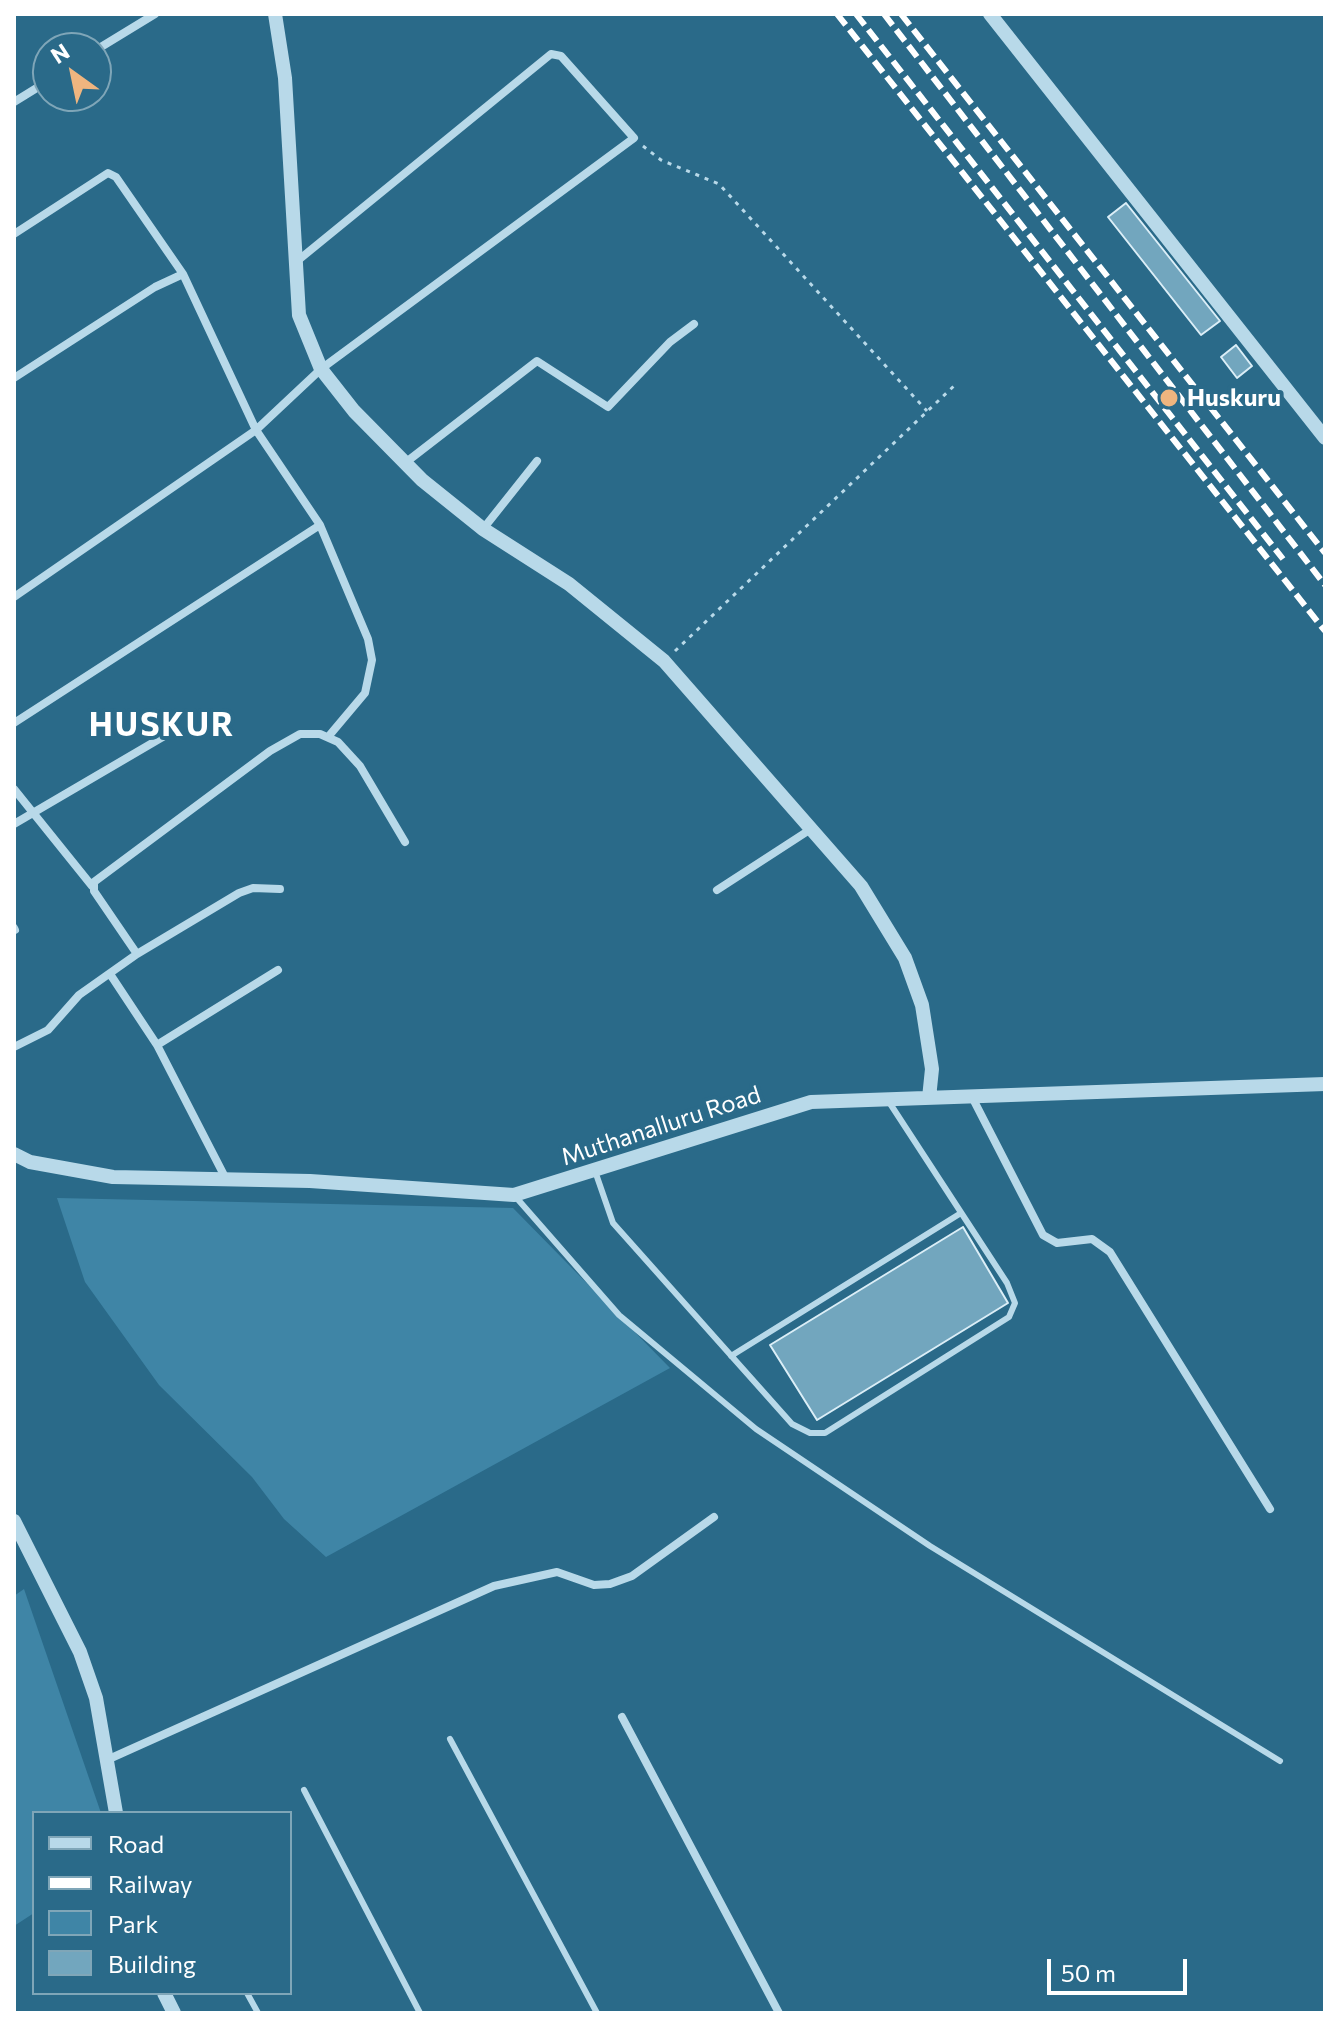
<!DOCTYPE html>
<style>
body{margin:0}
#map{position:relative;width:1339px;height:2027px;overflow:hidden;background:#2a6a89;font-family:Commissioner,sans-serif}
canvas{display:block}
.frame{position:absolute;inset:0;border:16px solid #fff;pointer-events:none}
.legend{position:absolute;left:32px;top:1811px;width:260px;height:184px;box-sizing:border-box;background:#2a6a89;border:2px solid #7fa6b8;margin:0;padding:10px 14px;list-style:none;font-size:24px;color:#fff}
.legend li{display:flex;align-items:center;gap:16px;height:40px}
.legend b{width:40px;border:2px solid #7fa6b8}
.north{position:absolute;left:32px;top:32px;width:80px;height:80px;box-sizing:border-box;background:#2a6a89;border:2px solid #7fa6b8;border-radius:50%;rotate:327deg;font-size:22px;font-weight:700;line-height:32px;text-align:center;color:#fff}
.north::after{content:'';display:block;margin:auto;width:28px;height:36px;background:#efb57f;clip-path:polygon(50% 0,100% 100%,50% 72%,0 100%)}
.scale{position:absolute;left:1047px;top:1959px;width:140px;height:36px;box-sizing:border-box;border:4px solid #fff;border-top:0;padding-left:10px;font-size:24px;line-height:28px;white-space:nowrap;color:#fff;-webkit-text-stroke:6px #2a6a89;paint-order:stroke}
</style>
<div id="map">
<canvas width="1339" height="2027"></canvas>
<div class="frame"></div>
<ul class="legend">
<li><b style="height:10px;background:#b8d9e9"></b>Road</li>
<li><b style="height:10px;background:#fff"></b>Railway</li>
<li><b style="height:22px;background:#3f85a6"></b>Park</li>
<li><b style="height:22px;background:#72a6be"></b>Building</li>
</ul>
<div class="north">N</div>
<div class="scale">50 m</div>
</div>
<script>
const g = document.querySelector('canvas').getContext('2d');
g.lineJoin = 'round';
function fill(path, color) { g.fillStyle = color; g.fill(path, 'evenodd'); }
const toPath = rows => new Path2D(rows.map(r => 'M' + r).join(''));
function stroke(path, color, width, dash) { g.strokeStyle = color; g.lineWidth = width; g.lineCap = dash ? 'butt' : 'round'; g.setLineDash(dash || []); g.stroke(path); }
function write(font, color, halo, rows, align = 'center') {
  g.font = font + ' Commissioner,sans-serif'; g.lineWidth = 8; g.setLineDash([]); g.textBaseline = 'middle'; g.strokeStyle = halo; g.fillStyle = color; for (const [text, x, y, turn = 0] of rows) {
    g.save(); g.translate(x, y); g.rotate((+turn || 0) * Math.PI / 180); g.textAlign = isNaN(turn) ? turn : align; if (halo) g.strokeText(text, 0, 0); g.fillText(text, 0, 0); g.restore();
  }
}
const green = toPath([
 [57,1198,513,1208,670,1368,326,1557,284,1519,252,1477,159,1385,85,1282],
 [24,1589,101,1813,34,1813,34,1913,14,1926,14,1596]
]);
const building = toPath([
 [1126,203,1220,321,1201,335,1108,217,1126,203],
 [1236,345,1252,366,1237,378,1221,357,1236,345],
 [963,1227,1008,1303,817,1420,770,1345,963,1227]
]);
const path = toPath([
 [643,146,661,160,719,184,927,411],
 [675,651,956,384]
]);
const service = toPath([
 [595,1171,613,1223,792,1424,810,1433,825,1433,1009,1317,1015,1303,1007,1283,889,1102],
 [514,1195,619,1315,756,1429,930,1546,1280,1761],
 [731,1356,961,1213],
 [450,1739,597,2013],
 [304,1790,420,2013],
 [247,1993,258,2013]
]);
const minor = toPath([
 [96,50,155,14],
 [14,102,48,81],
 [14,234,108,173,116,177,183,274],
 [14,378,155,287,183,274,256,430,320,525,14,723],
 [405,463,537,361,608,407,670,342,694,324],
 [320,525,368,639,372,660,365,693,328,737],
 [483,529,537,461],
 [14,597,256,430,321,369,634,138,561,56,551,54,296,262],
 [14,789,92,886],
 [14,824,166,735],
 [717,890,811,829],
 [14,928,15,930],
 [137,954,94,891,94,882,270,751,300,734,320,734,338,742,360,766,405,842],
 [110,974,157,1045,226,1179],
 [157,1045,278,970],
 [14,1047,48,1030,79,995,137,954,239,893,253,888,280,889],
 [972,1097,1043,1235,1057,1243,1092,1239,1110,1252,1270,1509],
 [622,1717,779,2013],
 [109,1759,494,1586,557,1572,594,1585,610,1584,632,1576,714,1517]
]);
const tertiary = toPath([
 [275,14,285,78,299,315,321,369,354,411,422,480,483,529,569,584,664,661,861,886,905,958,922,1005,932,1069,929,1098],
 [990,14,1325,438],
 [14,1154,30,1162,113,1177,310,1181,514,1195,811,1102,1325,1084],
 [14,1521,80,1652,96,1698,116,1813],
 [164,1993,174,2013]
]);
const rail = toPath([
 [837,14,1325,631],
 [856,14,1283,559],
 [884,14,1325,585],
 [901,14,1325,553]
]);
const markers = [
 [1169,398,10,"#efb57f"]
];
const poiNames = [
 ["Huskuru",1187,398]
];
const streetNames = [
 ["Muthanalluru Road",661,1126,-18]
];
const districtNames = [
 ["HUSKUR",162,725]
];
fill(green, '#3f85a6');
fill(building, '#72a6be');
stroke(building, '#dbeef7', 2);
stroke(path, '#b8d9e9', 3, [4, 6]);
stroke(service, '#b8d9e9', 6);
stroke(minor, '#b8d9e9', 8);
stroke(tertiary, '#b8d9e9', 14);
stroke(rail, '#fff', 6, [14, 6]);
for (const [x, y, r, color] of markers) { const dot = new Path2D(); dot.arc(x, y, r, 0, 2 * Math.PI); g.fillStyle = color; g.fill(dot); stroke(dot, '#2a6a89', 3); }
write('bold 24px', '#fff', '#2a6a89', poiNames, 'left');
write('24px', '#fff', '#2a6a89', streetNames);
g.letterSpacing = '2px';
write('bold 32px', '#fff', '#2a6a89', districtNames);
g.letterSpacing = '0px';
</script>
